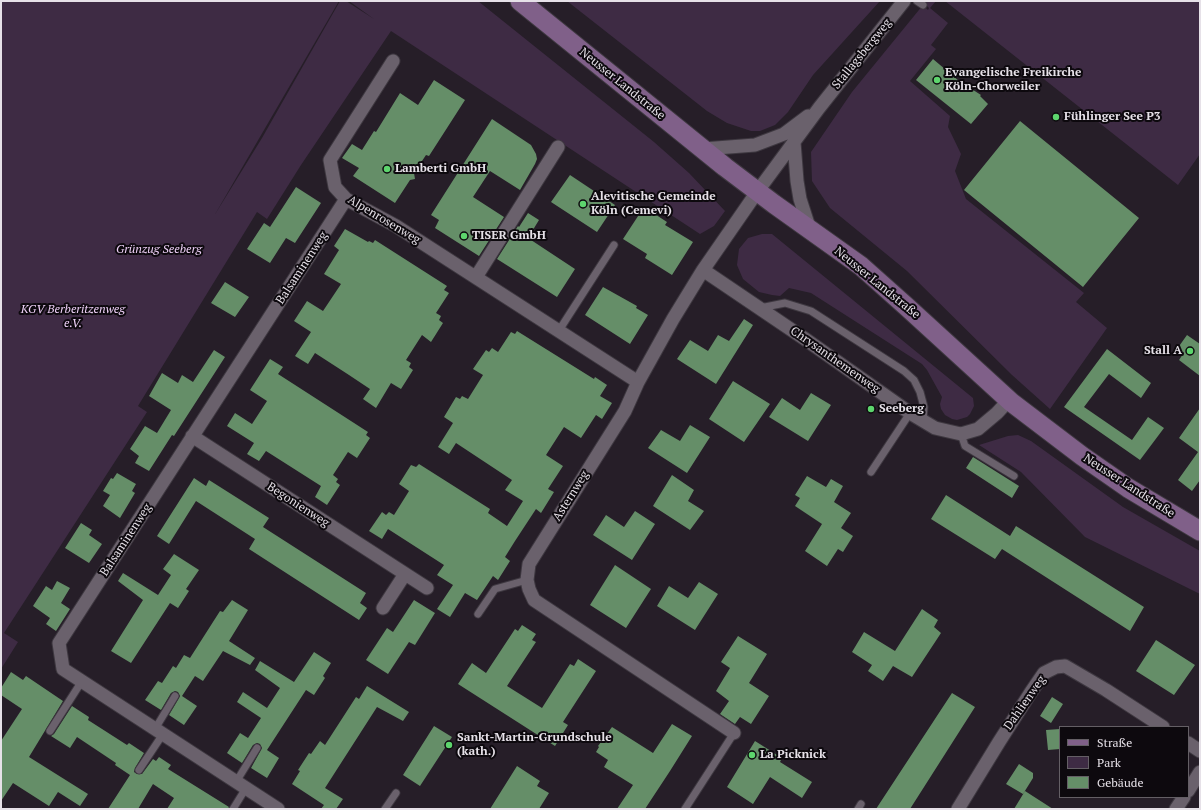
<!DOCTYPE html>
<meta charset="utf-8">
<style>
body{margin:0}
#map{position:relative;width:1201px;height:810px;overflow:hidden;background:#261e28;font-family:"PT Serif",serif}
canvas{display:block}
.frame{position:absolute;inset:0;border:2px solid #e6e1e8;pointer-events:none}
.legend{position:absolute;left:1059px;top:726px;width:130px;height:72px;box-sizing:border-box;background:#0d090e;border:1px solid #645f65;margin:0;padding:5px 7px;list-style:none;font-size:12px;color:#e6e1e8}
.legend li{display:flex;align-items:center;gap:8px;height:20px}
.legend b{width:20px;border:1px solid #645f65}
</style>
<div id="map">
<canvas width="1201" height="810"></canvas>
<div class="frame"></div>
<ul class="legend">
<li><b style="height:5px;background:#806089"></b>Straße</li>
<li><b style="height:11px;background:#3e2b44"></b>Park</li>
<li><b style="height:11px;background:#658e68"></b>Gebäude</li>
</ul>
</div>
<script>
const g = document.querySelector('canvas').getContext('2d');
g.lineJoin = 'round';
function fill(path, color) { g.fillStyle = color; g.fill(path, 'evenodd'); }
const toPath = rows => new Path2D(rows.map(r => 'M' + r).join(''));
function stroke(path, color, width, dash) { g.strokeStyle = color; g.lineWidth = width; g.lineCap = dash ? 'butt' : 'round'; g.setLineDash(dash || []); g.stroke(path); }
function write(font, color, halo, rows, align = 'center') {
  g.font = font + ' "PT Serif",serif'; g.lineWidth = 4; g.setLineDash([]); g.textBaseline = 'middle'; g.strokeStyle = halo; g.fillStyle = color; for (const [text, x, y, turn = 0] of rows) {
    g.save(); g.translate(x, y); g.rotate((+turn || 0) * Math.PI / 180); g.textAlign = isNaN(turn) ? turn : align; if (halo) g.strokeText(text, 0, 0); g.fillText(text, 0, 0); g.restore();
  }
}
const green = toPath([
 [1,1,339,1,214,216,262,138,340,1,346,1,374,19,349,1,478,1,654,142,689,173,725,211,714,226,700,234,391,31,301,165,267,219,257,212,138,406,147,412,4,633,18,642,1,669],
 [567,1,880,1,813,75,788,112,775,125,760,131,751,131,727,123,707,111],
 [922,1,936,1,930,8,948,23,931,45,936,49,910,81,950,116,948,127,961,154,955,171,966,199,1084,293,1076,302,1107,328,1050,409,1012,375,907,271,830,208,812,181,811,152,852,92,923,5,928,10,929,8],
 [945,1,1200,1,1200,154,1178,185],
 [762,234,772,234,973,398,974,406,970,414,967,417,957,420,952,419,945,415,941,409,940,404,942,397,927,370,922,364,811,293,789,288,780,296,772,295,759,292,743,279,737,265,739,249,748,238],
 [1018,435,1031,441,1123,507,1200,551,1200,594,1085,537,1021,472,979,445,1008,436]
]);
const building = toPath([
 [933,59,959,81,981,95,980,96,988,104,971,124,916,80],
 [434,80,465,100,429,156,426,155,414,173,415,179,410,180,395,203,353,176,359,168,342,158,352,144,362,150,374,131,376,132,400,93,418,105],
 [492,119,531,145,536,154,537,159,535,164,520,190,490,171,473,197,504,217,479,256,435,228,439,220,431,215],
 [1020,121,1139,218,1083,287,964,190],
 [570,175,615,205,597,232,551,202],
 [296,187,321,203,295,243,286,238,270,263,247,249,264,223,270,227],
 [644,207,667,222,665,225,693,242,672,275,645,258,647,254,623,239],
 [528,213,539,220,528,238,575,269,557,297,497,259,518,226,519,227],
 [345,229,368,242,369,241,373,243,375,240,447,286,444,290,449,293,436,313,441,316,439,320,443,323,431,342,422,335,406,360,411,363,409,367,413,370,401,389,391,383,376,408,363,399,370,389,349,375,315,353,308,364,295,356,311,332,294,321,307,301,323,311,341,284,324,274,339,250,334,246],
 [225,282,249,297,235,317,211,303],
 [603,287,637,306,636,308,648,315,630,344,585,315],
 [744,319,753,325,716,384,677,359,690,340,708,351,718,335,729,341],
 [517,331,594,379,595,377,607,385,600,396,612,403,602,419,596,415,581,438,564,427,546,455,563,466,548,489,554,492,541,513,536,509,515,541,505,557,510,561,498,580,493,576,477,600,465,593,450,617,437,609,453,585,437,575,444,565,388,529,382,539,369,531,382,512,386,515,389,512,394,515,409,491,399,484,411,465,416,467,419,464,490,509,488,513,507,526,523,501,505,490,512,480,456,443,449,454,438,447,453,423,444,417,456,397,460,399,462,396,468,399,483,375,473,369,486,350,489,352,492,348,498,352,511,332,515,334],
 [1187,335,1200,344,1200,376,1179,360,1183,354,1177,349],
 [1107,349,1151,383,1141,398,1109,374,1084,407,1132,440,1148,417,1164,428,1140,460,1064,407],
 [214,350,225,357,174,436,172,435,149,471,135,463,139,456,130,449,145,426,157,433,171,410,149,396,162,373,178,383,182,375,193,382],
 [270,359,283,367,278,374,368,432,366,435,370,438,357,458,348,452,333,475,338,479,336,482,340,485,327,505,315,497,321,486,266,451,259,461,247,454,254,443,227,426,235,413,252,424,267,401,250,390],
 [733,381,770,404,744,442,709,419],
 [811,393,831,405,808,441,769,417,782,398,800,410],
 [1200,408,1200,480,1192,491,1178,480,1198,452,1179,438],
 [690,425,710,437,687,473,648,448,661,430,680,441],
 [973,457,1019,486,1012,498,966,468],
 [117,473,136,484,132,491,135,493,120,518,103,506,110,495,103,491,111,478,113,479],
 [672,475,694,490,688,501,704,511,690,530,653,506],
 [807,476,826,487,831,479,843,486,834,502,851,513,841,528,853,536,843,552,838,549,827,566,805,551,822,524,795,506,800,498,795,495],
 [194,478,206,486,209,480,269,518,263,527,366,593,360,603,367,608,359,620,249,549,255,539,196,501,169,544,157,536],
 [946,495,1010,536,1016,526,1144,607,1130,631,1002,549,995,559,931,519],
 [635,511,655,524,632,560,593,535,606,515,624,527],
 [81,523,92,530,89,535,102,544,89,563,65,548],
 [174,554,199,570,186,589,189,591,178,608,170,603,131,663,111,651,143,600,118,581,123,573,158,595,171,575,163,569],
 [615,565,651,589,626,628,590,605],
 [57,581,70,588,61,603,70,609,56,631,46,624,50,618,33,606,46,586,52,590],
 [699,582,718,594,695,630,657,606,669,586,688,598],
 [232,600,248,610,229,641,255,658,250,665,223,651,203,681,195,676,182,696,197,706,184,725,169,715,179,698,180,696,178,692,175,691,171,693,161,710,145,700,158,681,162,683,173,666,176,668,184,655,190,658,220,611,223,612],
 [414,600,435,613,415,645,409,642,388,674,366,660,387,628,393,632],
 [922,609,938,620,934,627,941,633,912,677,893,666,883,681,868,671,872,665,852,652,864,632,895,651],
 [522,625,536,634,532,640,536,642,507,686,542,708,570,664,574,666,578,659,596,671,563,722,568,725,555,746,458,684,472,663,486,673,515,629,518,631],
 [738,636,767,654,749,683,769,696,751,724,740,717,735,724,720,714,729,701,716,691,730,668,721,662],
 [1156,640,1195,665,1174,695,1136,671],
 [314,652,331,663,323,676,325,678,314,695,306,690,267,750,279,758,267,778,251,768,261,750,262,748,260,744,257,743,253,745,242,763,227,753,240,733,248,738,261,718,237,702,243,692,267,708,280,688,255,670,260,661,294,682],
 [11,672,23,680,26,676,63,701,29,757,88,794,80,806,58,792,49,806,13,783,1,801,1,741,22,709,1,695,1,688],
 [367,686,409,712,403,721,377,707,325,788,343,799,336,809,321,809,324,805,292,784,300,771,298,770,309,753,311,754,320,741,325,745,356,697,359,699],
 [952,693,975,707,910,809,876,809],
 [1052,697,1063,704,1051,723,1040,716],
 [72,706,89,717,88,720,127,745,129,743,144,753,135,768,134,772,137,774,142,774,153,759,156,761,159,757,171,765,168,769,229,807,228,809,167,809,174,798,153,784,138,809,108,809,130,775,115,765,116,763,77,737,70,748,51,736,54,734],
 [672,724,692,736,670,771,645,809,617,809,633,785,604,767,608,760,596,752,599,747,598,746,612,727,653,753],
 [434,726,452,737,420,786,403,775],
 [1060,729,1060,749,1048,750,1046,730],
 [755,741,782,758,780,762,812,782,802,798,770,777,753,804,727,787],
 [1019,764,1033,773,1033,778,1023,794,1006,784],
 [517,766,540,781,537,786,549,793,539,809,490,809],
 [1025,791,1053,809,1014,809]
]);
const service = toPath([
 [917,1,923,5],
 [760,308,785,303,811,311,904,371,914,380,920,392,924,407,923,420],
 [558,332,614,245],
 [961,434,965,446,1014,476],
 [871,472,910,413],
 [478,614,495,589,527,580],
 [155,729,175,696],
 [50,731,82,681],
 [139,770,163,734],
 [236,782,257,748],
 [233,809,246,788],
 [385,809,396,793],
 [685,809,734,733],
 [858,809,861,804]
]);
const minor = toPath([
 [393,61,330,160,335,187,346,199,396,226,638,382],
 [794,142,797,181,800,199,810,230],
 [703,149,755,145,784,134,808,116],
 [703,270,805,339,910,413,935,428,961,434,978,429,997,413,1009,400],
 [476,277,558,147],
 [192,436,427,588],
 [383,608,405,574],
 [734,733,534,600,529,589,527,580,529,564,625,411,638,382,673,319,703,270,757,192,819,108,904,1],
 [1188,743,1200,751],
 [1188,791,1200,772],
 [278,809,63,669,59,643,346,199],
 [958,809,999,742,1031,692,1044,673,1056,667,1065,666,1106,690,1163,727],
 [1176,809,1184,797]
]);
const secondary = toPath([
 [520,1,725,167,774,204,861,266,907,307,1011,402,1082,456,1128,488,1200,531]
]);
const markers = [
 [937,80,4,"#5dd56d"],
 [1056,117,4,"#5dd56d"],
 [387,169,4,"#5dd56d"],
 [583,204,4,"#5dd56d"],
 [464,236,4,"#5dd56d"],
 [1190,351,4,"#5dd56d"],
 [871,409,4,"#5dd56d"],
 [449,745,4,"#5dd56d"],
 [752,755,4,"#5dd56d"]
];
const streetNames = [
 ["Stallagsbergweg",862,54,-51],
 ["Neusser Landstraße",622,84,39],
 ["Alpenrosenweg",384,220,31],
 ["Balsaminenweg",302,268,-57],
 ["Neusser Landstraße",877,283,39],
 ["Chrysanthemenweg",835,360,35],
 ["Neusser Landstraße",1129,486,33],
 ["Asternweg",571,496,-58],
 ["Begonienweg",298,505,33],
 ["Balsaminenweg",126,540,-57],
 ["Dahlienweg",1025,703,-55]
];
const poiNames = [
 ["Evangelische Freikirche",945,73],
 ["Köln-Chorweiler",945,87],
 ["Fühlinger See P3",1064,117],
 ["Lamberti GmbH",395,169],
 ["Alevitische Gemeinde",591,197],
 ["Köln (Cemevi)",591,211],
 ["TISER GmbH",472,236],
 ["Stall A",1182,351,"right"],
 ["Seeberg",879,409],
 ["Sankt-Martin-Grundschule",457,738],
 ["(kath.)",457,752],
 ["La Picknick",760,755]
];
const parkNames = [
 ["Grünzug Seeberg",159,250],
 ["KGV Berberitzenweg",73,310],
 ["e.V.",73,324]
];
fill(green, '#3e2b44');
fill(building, '#658e68');
stroke(service, '#3e3840', 9);
stroke(minor, '#3e3840', 15);
stroke(secondary, '#3e3840', 21);
stroke(service, '#6a616c', 7);
stroke(minor, '#6a616c', 13);
stroke(secondary, '#806089', 19);
for (const [x, y, r, color] of markers) { const dot = new Path2D(); dot.arc(x, y, r, 0, 2 * Math.PI); g.fillStyle = color; g.fill(dot); stroke(dot, '#0d090e', 1.5); }
write('12px', '#e6e1e8', '#0d090e', streetNames);
write('bold 12px', '#e6e1e8', '#0d090e', poiNames, 'left');
write('italic 12px', '#efd1f8', '#0d090e', parkNames);
</script>
